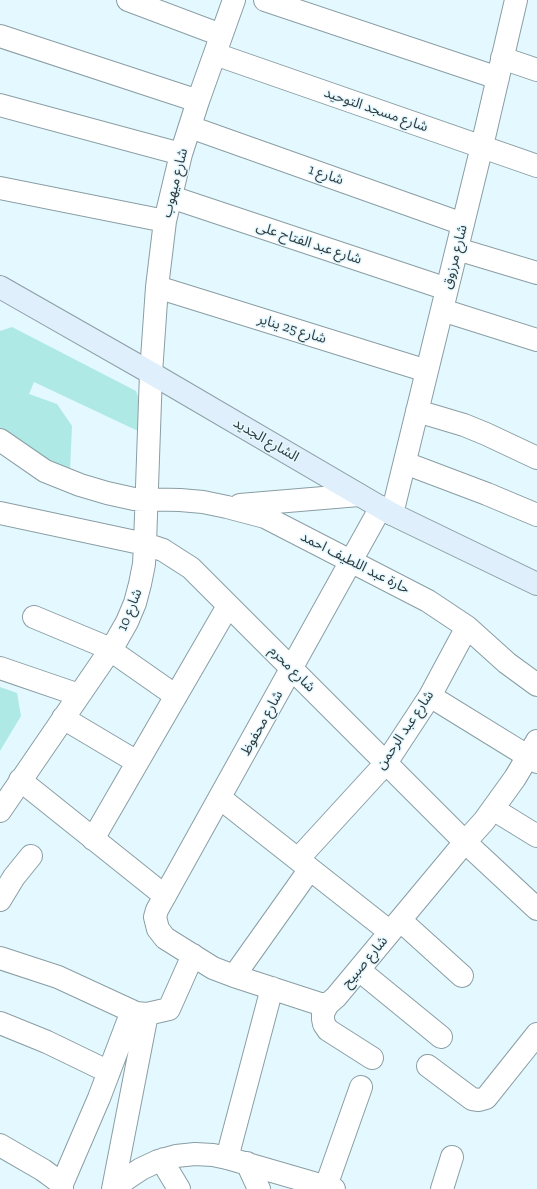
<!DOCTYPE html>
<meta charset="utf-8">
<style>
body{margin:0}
canvas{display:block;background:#e3f8ff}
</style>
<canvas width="537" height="1189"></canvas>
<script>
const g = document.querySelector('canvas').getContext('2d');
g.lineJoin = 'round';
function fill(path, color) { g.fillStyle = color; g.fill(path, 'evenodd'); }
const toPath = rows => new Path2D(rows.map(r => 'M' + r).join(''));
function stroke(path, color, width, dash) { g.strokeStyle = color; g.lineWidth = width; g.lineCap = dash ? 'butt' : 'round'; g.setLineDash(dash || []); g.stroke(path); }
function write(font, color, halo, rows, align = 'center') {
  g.font = font + ' "Zilla Slab","Noto Sans Arabic",serif'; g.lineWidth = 3; g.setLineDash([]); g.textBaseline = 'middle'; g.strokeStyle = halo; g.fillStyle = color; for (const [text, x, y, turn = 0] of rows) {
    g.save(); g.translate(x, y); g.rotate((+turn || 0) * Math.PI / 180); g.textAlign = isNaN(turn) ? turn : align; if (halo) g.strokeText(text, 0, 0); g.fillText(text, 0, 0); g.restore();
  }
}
const building = toPath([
 [12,327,136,391,147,420,138,431,34,382,29,394,57,404,72,426,70,470,37,454,0,433,0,331],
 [0,687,17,693,21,716,0,751]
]);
const minor = toPath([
 [128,0,221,35],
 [265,0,498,78],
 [0,36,198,101],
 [215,54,537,166],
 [502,58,537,70],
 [0,105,181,154],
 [190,127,463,224],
 [0,188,165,221],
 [171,197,447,289],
 [457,249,537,273],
 [157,287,427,371],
 [442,310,537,340],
 [417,411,464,425,486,434,537,458],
 [0,440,45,471,80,485,107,493,134,499,180,500,203,502,227,507,265,517,428,601,467,627,507,663,537,685],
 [405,463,487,494,537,515],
 [240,505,359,495],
 [381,507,157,910,155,917,158,929,165,938,213,968,234,976,320,1004,328,1004,336,997,465,842,484,821,515,778,537,741],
 [0,513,145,544,163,550,191,568,465,842,537,909],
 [392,514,482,146,516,0],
 [34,617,106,647,176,696],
 [0,668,79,695],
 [430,696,537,762],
 [63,718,137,762],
 [20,780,165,896],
 [220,798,390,932],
 [493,809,537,836],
 [0,811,115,643,127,622,135,603,140,584,144,564,145,544,151,373,157,287,165,221,181,154,198,101,234,0],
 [93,839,228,606],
 [298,859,386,763,430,696,467,627],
 [0,900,14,877,31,856],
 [400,920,462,976],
 [0,958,58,977,136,1013,147,1014,169,1009,193,955],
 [359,970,441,1037],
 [234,976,310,869],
 [328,1004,323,1013,323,1019,324,1024,328,1030,372,1058],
 [0,1023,47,1042,109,1072],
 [428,1066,472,1099,479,1100,486,1098,537,1034],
 [0,1145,43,1170,62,1184],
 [227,1158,272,988],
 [164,1159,167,1169,179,1189],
 [247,1163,259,1189],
 [326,1186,361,1087],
 [62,1189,62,1184,99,1098,132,1011],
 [113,1189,147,1014],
 [115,1189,126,1179,141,1169,158,1161,176,1156,195,1154,213,1155,227,1158,334,1189],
 [442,1189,452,1157]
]);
const secondary = toPath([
 [0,287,151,373,392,514,537,584]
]);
const streetNames = [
 ["شارع مسجد التوحيد",376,110,19],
 ["شارع 1",326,175,19],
 ["شارع ميهوب",175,183,-76],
 ["شارع عبد الفتاح على",309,243,18],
 ["شارع مرزوق",455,257,-76],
 ["شارع 25 يناير",292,329,17],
 ["الشارع الجديد",266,440,30],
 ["حارة عبد اللطيف احمد",355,563,27],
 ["شارع 10",130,610,-68],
 ["شارع محرم",292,669,45],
 ["شارع محفوظ",262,723,-61],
 ["شارع عبد الرحمن",405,730,-56],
 ["شارع صبيح",365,962,-50]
];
fill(building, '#aee9e5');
stroke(minor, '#8a9ea4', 24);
stroke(secondary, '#8a9ea4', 24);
stroke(minor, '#fff', 22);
stroke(secondary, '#e0effc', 22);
write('14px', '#313a3c', '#e3f8ff', streetNames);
</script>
